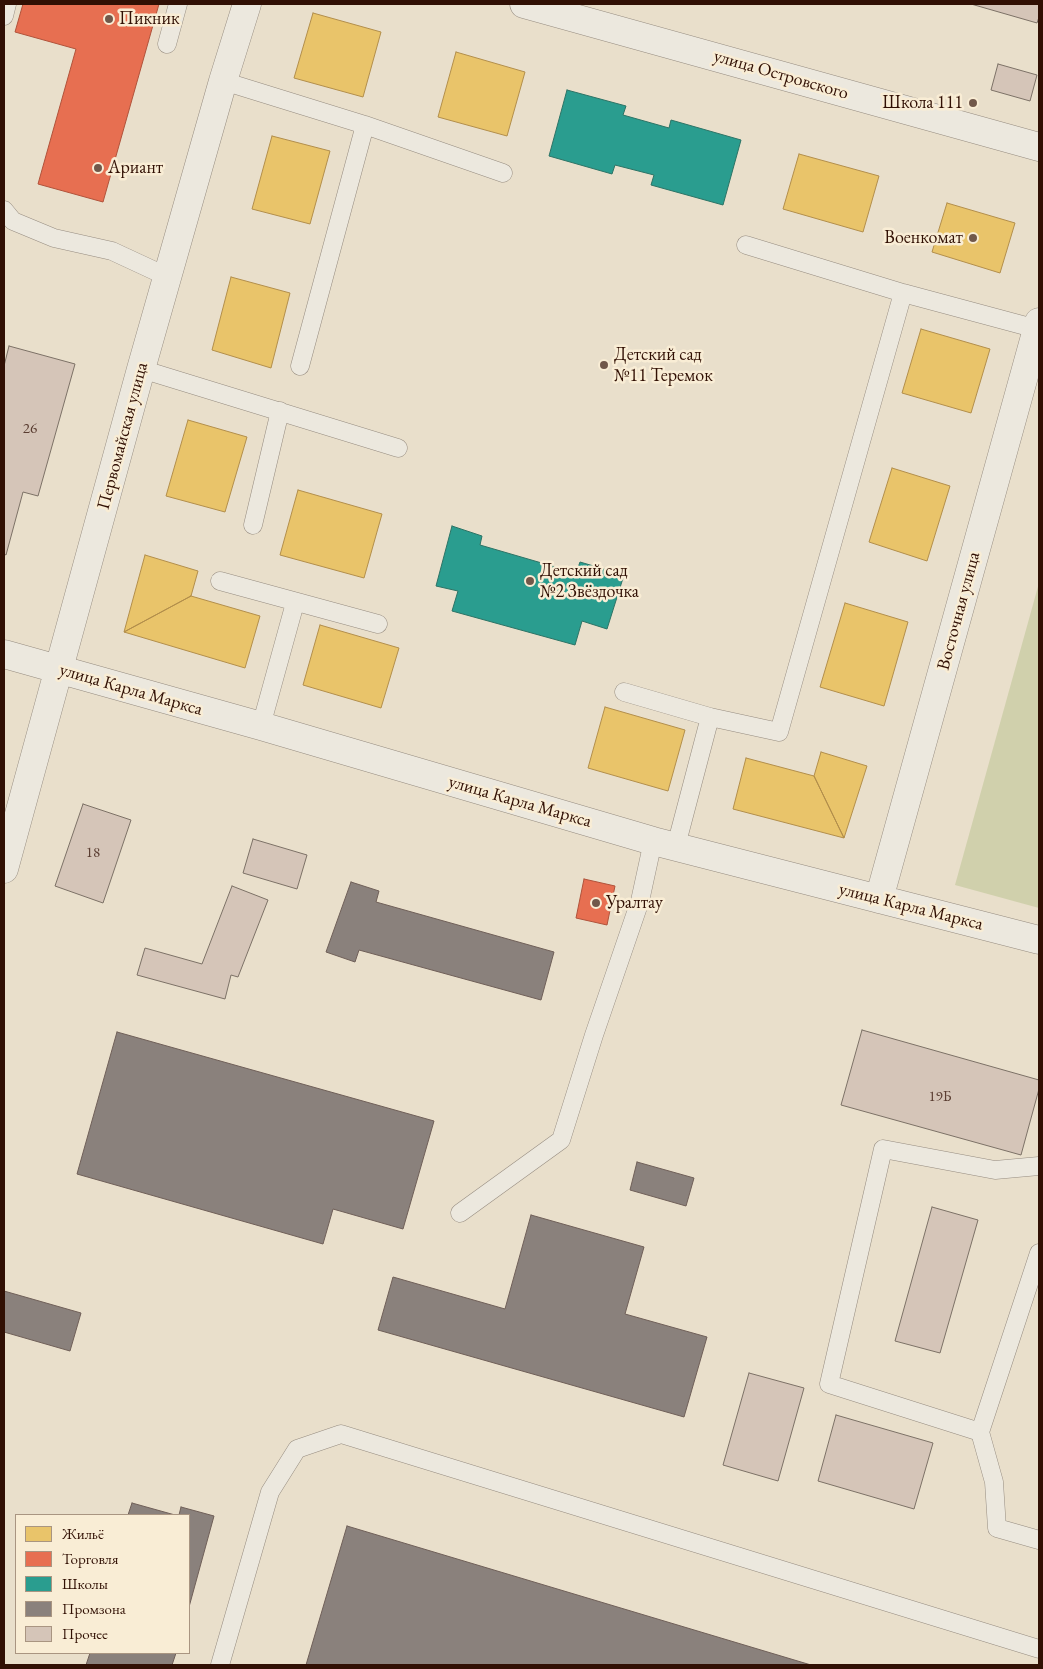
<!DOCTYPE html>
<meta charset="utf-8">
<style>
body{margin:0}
#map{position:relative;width:1043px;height:1669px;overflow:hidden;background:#e9dfcb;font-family:"EB Garamond",serif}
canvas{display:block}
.frame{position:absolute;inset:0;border:5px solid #311004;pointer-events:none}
.legend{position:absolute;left:15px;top:1514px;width:175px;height:140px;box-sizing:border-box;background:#f9edd5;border:1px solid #a99581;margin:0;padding:6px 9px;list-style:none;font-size:15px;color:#311004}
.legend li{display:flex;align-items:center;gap:10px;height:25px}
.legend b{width:25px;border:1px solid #a99581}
</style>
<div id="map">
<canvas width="1043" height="1669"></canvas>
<div class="frame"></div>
<ul class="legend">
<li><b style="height:14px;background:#e9c46a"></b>Жильё</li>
<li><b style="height:14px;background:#e76f51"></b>Торговля</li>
<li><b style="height:14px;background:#2a9d8f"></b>Школы</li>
<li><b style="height:14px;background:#8a817c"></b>Промзона</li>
<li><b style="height:14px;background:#d5c5b8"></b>Прочее</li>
</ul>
</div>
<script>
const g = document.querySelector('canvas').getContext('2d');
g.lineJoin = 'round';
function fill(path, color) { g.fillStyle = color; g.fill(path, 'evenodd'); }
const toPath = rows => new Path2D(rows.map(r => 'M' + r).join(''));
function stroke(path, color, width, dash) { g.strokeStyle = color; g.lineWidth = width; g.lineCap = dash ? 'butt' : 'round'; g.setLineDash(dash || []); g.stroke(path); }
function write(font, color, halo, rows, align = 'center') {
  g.font = font + ' "EB Garamond",serif'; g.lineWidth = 5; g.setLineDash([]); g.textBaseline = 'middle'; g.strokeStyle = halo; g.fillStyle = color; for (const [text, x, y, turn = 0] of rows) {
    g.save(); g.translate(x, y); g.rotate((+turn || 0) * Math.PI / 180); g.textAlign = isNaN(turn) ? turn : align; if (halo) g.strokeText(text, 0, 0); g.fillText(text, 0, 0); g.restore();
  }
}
const green = toPath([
 [1039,583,1039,908,955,885]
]);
const homes = toPath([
 [313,13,381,32,363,97,294,78,313,13],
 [456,52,525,72,507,136,438,117,456,52],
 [272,136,330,151,310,224,252,209,272,136],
 [799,154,879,176,863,232,783,209,799,154],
 [947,203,1015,223,1000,273,932,252,947,203],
 [231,277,290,293,271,368,212,350,231,277],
 [921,329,990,349,971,413,902,393,921,329],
 [188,420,247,437,225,512,166,496,188,420],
 [892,468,950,486,927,561,869,542,892,468],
 [298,490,382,514,364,578,280,555,298,490],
 [145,555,198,571,191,596,124,632,145,555],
 [191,596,260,616,245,668,124,632,191,596],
 [845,603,908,622,884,706,820,687,845,603],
 [320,625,399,648,381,708,303,685,320,625],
 [605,707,685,730,668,791,588,768,605,707],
 [821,752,867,766,844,838,814,776,821,752],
 [746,758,814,776,844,838,733,809,746,758]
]);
const shops = toPath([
 [23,4,159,4,103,202,38,184,76,49,15,32,23,4],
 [584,879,615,886,607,925,576,918,584,879]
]);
const schools = toPath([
 [567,90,626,106,623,115,669,128,671,120,741,140,723,205,651,185,654,175,615,165,612,174,549,156,567,90],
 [452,526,482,536,480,545,576,573,580,562,624,575,607,629,582,621,575,645,452,611,458,591,436,586,452,526]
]);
const industry = toPath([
 [351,882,379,891,376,902,554,952,541,1000,359,950,355,962,326,952,351,882],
 [117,1032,434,1121,403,1229,333,1209,323,1244,77,1174,117,1032],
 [637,1162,694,1178,686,1206,630,1190,637,1162],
 [531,1215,644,1247,625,1314,707,1337,684,1417,378,1330,393,1277,505,1309,531,1215],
 [4,1291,81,1313,70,1351,4,1332,4,1291],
 [132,1503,175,1515,128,1515,132,1503],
 [181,1507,214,1516,189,1607,189,1515,179,1515,181,1507],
 [347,1526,811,1665,306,1665,347,1526],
 [90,1653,176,1653,172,1665,86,1665,90,1653]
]);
const building = toPath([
 [971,4,1039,4,1039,17,1037,23,971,4],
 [998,64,1037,75,1030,101,991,90,998,64],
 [9,346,75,364,38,496,23,492,6,555,4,554,4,366,9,346],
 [83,804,131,820,103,903,55,886,83,804],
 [253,839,307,855,297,889,243,873,253,839],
 [232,886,268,900,238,977,231,975,225,999,137,975,145,948,202,964,232,886],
 [862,1030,1039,1080,1039,1089,1021,1155,841,1105,862,1030],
 [932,1207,978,1220,940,1353,895,1341,932,1207],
 [749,1373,804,1388,778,1481,723,1465,749,1373],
 [836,1415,933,1443,914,1509,818,1481,836,1415]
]);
const service = toPath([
 [4,16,7,4],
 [167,44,178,4],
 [223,81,365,125,503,173],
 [4,210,13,221,54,238,112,251,168,277],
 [746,245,903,293,1037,329],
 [300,366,365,125],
 [141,369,398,448],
 [253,525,280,411],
 [220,581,378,624],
 [624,692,710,717,676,846],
 [710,717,779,732,903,293],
 [261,726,295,603],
 [1039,1166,995,1170,883,1149,829,1384,980,1432,1039,1253],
 [460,1213,561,1140,594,1035,640,901,653,841],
 [980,1432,994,1482,997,1528,1039,1540],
 [220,1665,270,1492,297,1449,341,1434,1039,1649]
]);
const minor = toPath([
 [4,654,261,726,653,841,1039,940],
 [4,869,141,369,223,81,247,4],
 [879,899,1039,322]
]);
const tertiary = toPath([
 [524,4,1039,147]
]);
const markers = [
 [109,19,5,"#71584a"],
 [973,103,5,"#71584a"],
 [98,168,5,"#71584a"],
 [973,238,5,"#71584a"],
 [604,365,5,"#71584a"],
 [530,581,5,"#71584a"],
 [596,903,5,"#71584a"]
];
const numberNames = [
 ["26",30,429],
 ["18",93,853],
 ["19Б",940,1097]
];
const poiNames = [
 ["Пикник",119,19],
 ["Школа 111",963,103,"right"],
 ["Ариант",108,168],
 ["Военкомат",963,238,"right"],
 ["Детский сад",614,355],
 ["№11 Теремок",614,376],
 ["Детский сад",540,571],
 ["№2 Звёздочка",540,592],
 ["Уралтау",606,903]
];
const streetNames = [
 ["улица Островского",781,75,16],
 ["Первомайская улица",123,436,-75],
 ["Восточная улица",959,611,-75],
 ["улица Карла Маркса",131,690,16],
 ["улица Карла Маркса",520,802,16],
 ["улица Карла Маркса",911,907,14]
];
fill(green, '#d0d0ac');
fill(homes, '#e9c46a');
stroke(homes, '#b28e4b', 1);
fill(shops, '#e76f51');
stroke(shops, '#b0523a', 1);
fill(schools, '#2a9d8f');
stroke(schools, '#2c7365', 1);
fill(industry, '#8a817c');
stroke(industry, '#6f5f58', 1);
fill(building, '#d5c5b8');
stroke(building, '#7c7166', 1);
stroke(service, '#968c80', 19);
stroke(minor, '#968c80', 29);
stroke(tertiary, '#968c80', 29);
stroke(service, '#ece8de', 18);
stroke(minor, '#ece8de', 28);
stroke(tertiary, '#ece8de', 28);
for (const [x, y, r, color] of markers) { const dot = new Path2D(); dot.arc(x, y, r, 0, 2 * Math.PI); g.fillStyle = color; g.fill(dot); stroke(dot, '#f9edd5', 2); }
write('15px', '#5a3d31', null, numberNames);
write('18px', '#311004', '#f9edd5', poiNames, 'left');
write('18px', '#311004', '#f9edd5', streetNames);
</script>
